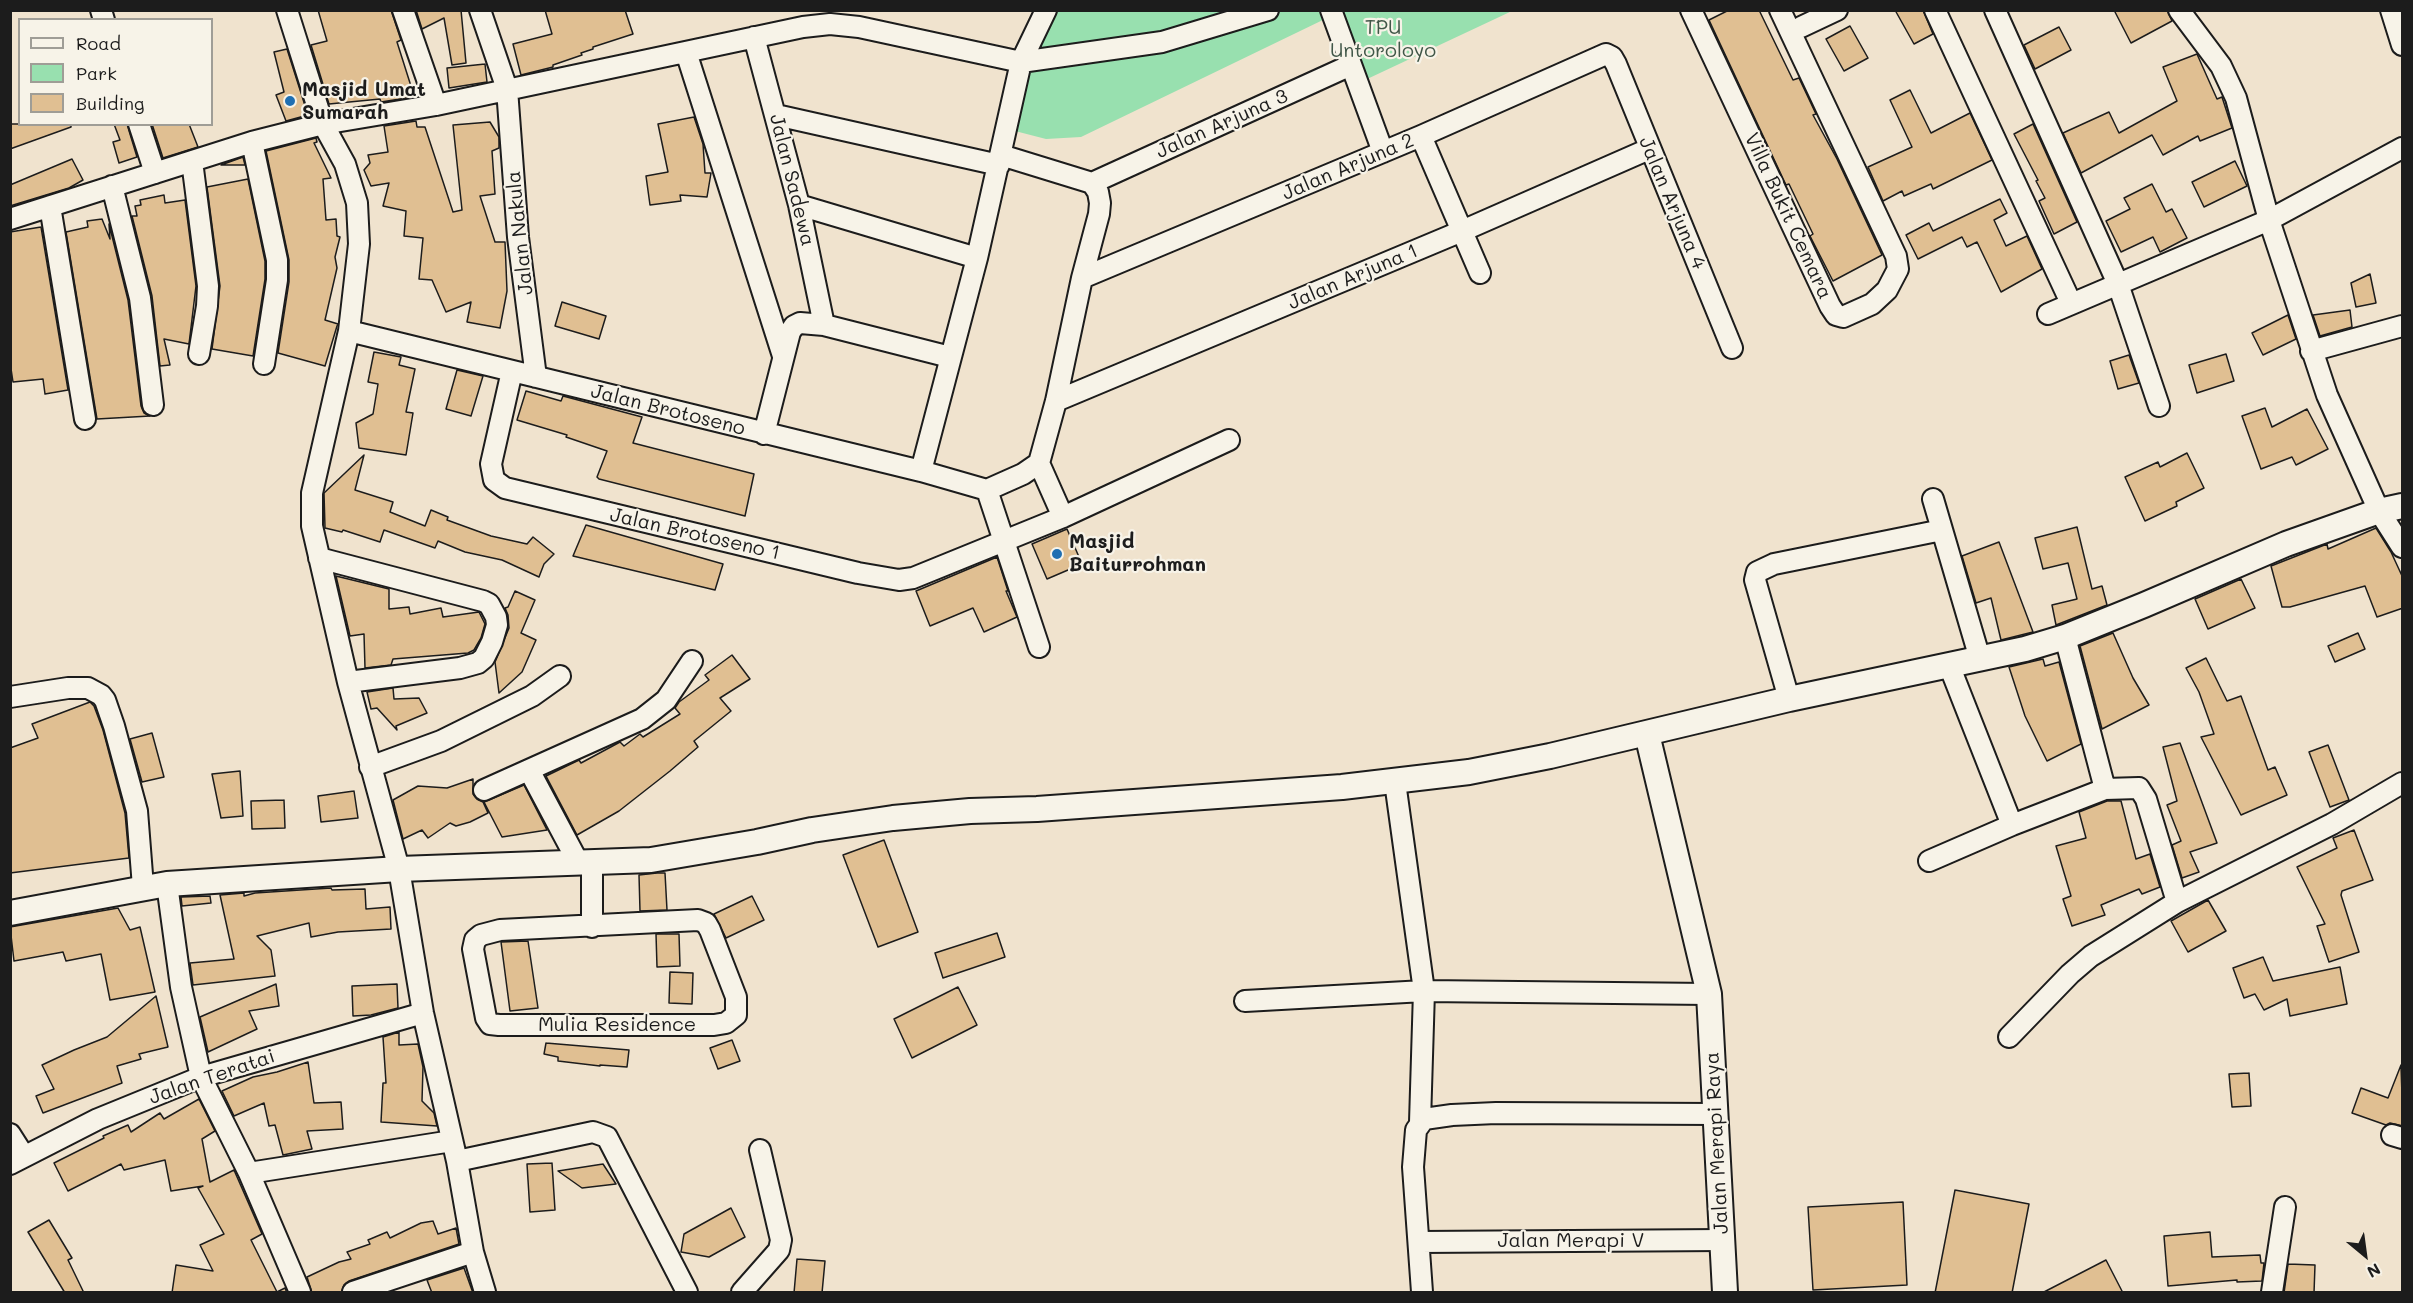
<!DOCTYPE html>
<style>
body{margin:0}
#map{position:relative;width:2413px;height:1303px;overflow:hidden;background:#f0e3ce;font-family:Mali,sans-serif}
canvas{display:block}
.frame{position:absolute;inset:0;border:12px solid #1c1c1c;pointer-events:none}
.legend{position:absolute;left:18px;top:18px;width:195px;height:108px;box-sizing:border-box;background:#f7f3e8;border:2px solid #9f9d96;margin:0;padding:8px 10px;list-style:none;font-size:18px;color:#1c1c1c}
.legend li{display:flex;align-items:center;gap:12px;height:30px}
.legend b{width:30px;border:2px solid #9f9d96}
.north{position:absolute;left:2335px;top:1225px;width:60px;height:60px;-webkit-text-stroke:4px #f7f3e8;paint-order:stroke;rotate:151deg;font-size:16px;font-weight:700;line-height:24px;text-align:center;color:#1c1c1c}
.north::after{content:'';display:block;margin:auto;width:21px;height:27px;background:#1c1c1c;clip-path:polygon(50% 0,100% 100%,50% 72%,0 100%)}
</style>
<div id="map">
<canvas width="2413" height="1303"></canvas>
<div class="frame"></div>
<ul class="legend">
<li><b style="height:8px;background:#f7f3e8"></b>Road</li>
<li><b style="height:16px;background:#98e0af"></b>Park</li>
<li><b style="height:16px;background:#e0bf92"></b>Building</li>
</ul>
<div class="north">N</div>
</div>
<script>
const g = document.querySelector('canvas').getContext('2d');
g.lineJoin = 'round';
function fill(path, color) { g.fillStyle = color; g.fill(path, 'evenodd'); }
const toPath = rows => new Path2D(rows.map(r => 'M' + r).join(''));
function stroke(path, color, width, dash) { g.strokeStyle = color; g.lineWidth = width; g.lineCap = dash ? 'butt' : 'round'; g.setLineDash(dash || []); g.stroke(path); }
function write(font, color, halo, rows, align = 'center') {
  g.font = font + ' Mali,sans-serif'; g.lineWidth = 4.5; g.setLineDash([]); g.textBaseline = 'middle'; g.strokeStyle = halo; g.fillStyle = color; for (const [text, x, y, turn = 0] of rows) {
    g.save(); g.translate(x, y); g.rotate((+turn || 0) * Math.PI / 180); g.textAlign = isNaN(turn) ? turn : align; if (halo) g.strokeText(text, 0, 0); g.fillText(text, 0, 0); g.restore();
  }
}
const green = toPath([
 [1342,10,1512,11,1365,80],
 [1054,11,1324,11,1327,18,1081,137,1046,139,1015,131,1026,80]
]);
const building = toPath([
 [318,10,391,10,401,40,397,42,410,83,413,97,381,102,380,99,329,104,311,45,327,41,318,10],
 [416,10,461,10,466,63,452,65,444,18,422,29,416,10],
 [545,10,625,10,633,34,593,47,593,49,581,53,582,55,553,65,553,67,521,75,513,44,552,34,545,10],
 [1729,10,1759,10,1793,80,1799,78,1816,114,1813,115,1837,159,1882,255,1833,281,1810,236,1813,234,1789,184,1786,185,1709,20,1729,10],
 [1895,10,1923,10,1933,34,1914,44,1895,10],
 [2114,10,2167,10,2172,21,2131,43,2114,10],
 [1850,26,1868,58,1844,71,1826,39,1850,26],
 [2059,27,2071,50,2035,69,2024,45,2059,27],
 [287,49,308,115,286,121,276,95,284,92,274,52,287,49],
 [2197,54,2217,99,2222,97,2232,128,2200,141,2198,136,2163,155,2152,135,2081,173,2063,133,2109,112,2119,133,2177,101,2163,67,2197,54],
 [485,64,487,82,449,88,447,68,485,64],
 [1910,90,1931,133,1970,113,1992,160,1933,189,1931,184,1904,196,1902,191,1883,201,1868,167,1912,147,1890,100,1910,90],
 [694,117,703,144,705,173,711,173,707,197,680,195,681,201,650,205,646,176,668,172,658,124,694,117],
 [416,121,417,127,425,127,453,212,462,210,453,125,490,122,499,137,499,148,492,151,495,194,480,196,495,242,505,242,507,291,500,328,467,322,471,302,446,312,432,280,419,279,423,238,404,236,406,211,383,206,389,183,371,186,364,170,370,163,368,155,388,152,384,126,416,121],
 [10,124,71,124,71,127,10,149,10,124],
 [114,124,127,124,137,157,119,163,113,142,120,140,114,124],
 [152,124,189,124,198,147,163,158,152,124],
 [2033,124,2077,222,2054,234,2039,201,2045,198,2036,181,2038,180,2014,134,2033,124],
 [316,138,317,142,314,143,331,178,323,179,326,220,336,219,337,236,340,237,335,257,337,268,325,320,338,324,337,326,325,366,278,353,289,282,289,260,266,151,316,138],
 [243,157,245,165,221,165,243,157],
 [72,159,83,180,69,188,10,206,10,185,72,159],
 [2235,161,2247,186,2204,207,2192,182,2235,161],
 [248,179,265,261,265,279,253,356,212,349,220,286,207,187,248,179],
 [2152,184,2166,212,2172,209,2187,238,2160,252,2153,237,2121,252,2106,221,2130,209,2124,198,2152,184],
 [164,195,165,203,185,200,196,286,189,344,164,339,170,365,160,366,152,296,132,216,137,216,135,206,141,205,140,200,164,195],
 [2000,199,2007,213,1994,220,2006,246,2027,236,2042,269,2001,292,1977,242,1967,247,1962,237,1918,259,1906,235,1929,223,1933,231,2000,199],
 [102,219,110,239,109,224,128,300,141,406,144,413,150,416,97,419,66,232,88,227,87,221,102,219],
 [41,227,68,390,45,394,43,379,13,382,10,362,10,232,41,227],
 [2370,274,2376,303,2356,307,2351,283,2370,274],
 [562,302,606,316,599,339,555,326,562,302],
 [2350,310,2352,327,2320,336,2313,315,2350,310],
 [2288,315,2296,339,2263,355,2252,333,2288,315],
 [374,352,401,357,399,365,415,369,406,412,413,413,406,455,359,448,356,423,373,414,378,384,368,382,374,352],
 [2226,354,2234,381,2197,393,2189,365,2226,354],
 [2129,355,2139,383,2118,389,2110,361,2129,355],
 [457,370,483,376,471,416,446,409,457,370],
 [526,391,561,401,563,396,642,417,633,443,754,474,745,516,599,479,597,477,607,451,566,437,567,435,517,420,526,391],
 [2265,408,2272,427,2307,409,2328,449,2296,465,2292,457,2261,469,2242,416,2265,408],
 [2187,453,2204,488,2176,502,2177,506,2145,521,2125,477,2158,462,2160,467,2187,453],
 [364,455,355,490,393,502,390,512,425,526,431,510,448,517,447,520,491,536,527,544,533,537,554,554,544,564,539,577,502,560,465,552,438,541,435,548,384,530,380,542,343,530,342,532,325,528,324,493,364,455],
 [586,525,723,564,715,590,573,556,586,525],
 [2077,527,2092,589,2102,586,2107,605,2056,625,2052,605,2077,599,2068,563,2043,569,2035,538,2077,527],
 [2376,528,2391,552,2403,578,2403,608,2377,617,2365,586,2290,607,2282,607,2271,566,2327,544,2328,549,2376,528],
 [1067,529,1082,564,1047,579,1032,544,1067,529],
 [1999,542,2033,632,2001,640,1991,598,1976,603,1962,556,1999,542],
 [997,557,1008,591,1006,591,1017,617,984,632,973,608,930,626,916,591,997,557],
 [336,576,389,589,389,609,409,607,410,614,441,608,443,617,479,612,485,624,481,638,474,650,468,653,393,659,391,665,365,668,364,634,350,636,336,576],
 [2241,579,2255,608,2208,629,2195,599,2241,579],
 [515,591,535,600,521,633,536,640,522,672,499,693,495,662,509,628,508,615,505,608,508,607,515,591],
 [2113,633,2133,678,2149,705,2102,729,2080,646,2113,633],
 [2358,633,2365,649,2335,662,2328,646,2358,633],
 [732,655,750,679,720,698,731,711,694,741,698,747,670,771,619,811,577,835,546,776,579,760,581,763,620,742,624,746,640,734,643,737,680,714,675,708,679,702,709,680,705,675,732,655],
 [2206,658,2227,701,2241,696,2268,770,2275,767,2287,795,2241,815,2201,737,2214,734,2199,692,2186,668,2206,658],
 [2043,659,2045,666,2059,662,2081,744,2047,761,2025,716,2009,667,2043,659],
 [393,688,394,699,419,698,427,713,396,726,397,730,377,708,371,709,367,692,393,688],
 [90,702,94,706,103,730,125,813,129,858,10,873,10,748,38,738,32,724,90,702],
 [152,733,164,777,142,782,130,739,152,733],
 [2180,743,2217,843,2190,852,2199,872,2182,878,2172,845,2181,841,2167,805,2177,801,2163,747,2180,743],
 [2328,745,2349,800,2330,807,2309,752,2328,745],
 [240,771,243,816,221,818,212,774,240,771],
 [473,779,473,794,477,799,483,802,488,813,470,822,456,826,450,823,428,838,422,830,403,839,393,800,418,786,447,788,473,779],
 [524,785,547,830,502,837,484,802,524,785],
 [354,791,358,818,321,822,318,796,354,791],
 [284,800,285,828,252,829,251,801,284,800],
 [2107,801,2121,801,2136,859,2150,854,2160,887,2142,894,2139,889,2101,905,2105,915,2072,926,2063,899,2071,896,2056,846,2086,838,2079,812,2107,801],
 [2354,830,2373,880,2342,891,2341,895,2359,952,2329,962,2317,926,2325,924,2297,867,2337,848,2333,838,2354,830],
 [884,840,918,932,878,947,843,855,884,840],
 [657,873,665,873,667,910,640,911,639,875,657,873],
 [331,888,332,890,365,889,366,909,390,907,391,929,338,932,311,937,309,923,257,936,271,950,275,976,193,985,190,963,234,959,220,895,244,893,244,896,255,893,331,888],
 [210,896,211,903,182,906,181,897,210,896],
 [752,896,764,920,726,938,714,914,752,896],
 [2208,900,2226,931,2188,952,2171,921,2208,900],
 [118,908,130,930,140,927,155,992,110,1000,101,954,66,961,63,952,14,961,10,927,118,908],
 [997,933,1005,957,943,978,935,953,997,933],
 [656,934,679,934,680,966,657,967,656,934],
 [528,941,538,1008,510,1011,501,942,528,941],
 [2263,957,2273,981,2340,967,2347,1004,2290,1016,2287,999,2264,1010,2255,994,2244,998,2233,968,2263,957],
 [670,972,693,973,692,1004,669,1003,670,972],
 [276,984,279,1006,249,1011,257,1029,208,1052,200,1017,276,984],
 [397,984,398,1008,371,1015,353,1016,352,986,397,984],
 [958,987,977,1025,912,1058,894,1019,958,987],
 [156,996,168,1047,139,1054,141,1059,117,1066,122,1083,43,1113,36,1096,54,1089,42,1065,74,1050,107,1037,156,996],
 [399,1032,399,1045,418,1044,423,1067,422,1101,434,1113,437,1126,381,1122,383,1083,386,1083,383,1037,399,1032],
 [732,1040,740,1061,718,1069,710,1048,732,1040],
 [546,1043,629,1050,627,1067,600,1065,600,1066,558,1061,558,1057,544,1054,546,1043],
 [308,1062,314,1103,341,1102,343,1129,307,1131,312,1149,283,1155,275,1125,269,1126,264,1103,234,1116,222,1091,253,1077,277,1072,308,1062],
 [2401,1065,2403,1126,2390,1123,2386,1125,2352,1113,2361,1088,2388,1098,2401,1065],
 [2249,1073,2251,1106,2232,1107,2229,1074,2249,1073],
 [199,1099,215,1131,202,1139,210,1182,234,1170,262,1234,251,1240,277,1292,285,1288,287,1293,172,1293,176,1265,213,1271,200,1245,224,1234,198,1188,203,1186,171,1191,165,1160,124,1170,121,1164,68,1191,54,1163,104,1138,103,1136,128,1125,131,1132,160,1113,164,1119,199,1099],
 [552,1163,555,1210,530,1212,527,1164,552,1163],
 [603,1164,616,1184,582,1188,558,1171,603,1164],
 [1955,1190,2029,1204,2012,1293,1935,1293,1955,1190],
 [1903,1202,1907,1285,1813,1290,1808,1207,1903,1202],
 [731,1208,745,1237,709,1257,681,1252,684,1234,731,1208],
 [49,1220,72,1258,68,1260,84,1293,65,1293,28,1232,49,1220],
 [433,1221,438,1234,456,1228,459,1244,349,1281,344,1285,341,1293,312,1293,307,1277,339,1262,351,1259,347,1252,370,1244,368,1240,387,1232,390,1238,421,1223,433,1221],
 [2210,1232,2212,1257,2260,1255,2261,1263,2264,1263,2262,1281,2237,1282,2237,1280,2168,1286,2164,1236,2210,1232],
 [797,1259,825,1261,822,1293,794,1293,797,1259],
 [2106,1260,2123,1293,2042,1293,2106,1260],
 [2288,1264,2315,1265,2314,1293,2284,1293,2288,1264],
 [464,1268,473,1293,432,1293,427,1280,464,1268]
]);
const minor = toPath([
 [101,10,104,20],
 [287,10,323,124,345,164,357,203,359,244,349,331,312,493,312,526,348,682,399,869,423,1013,457,1161,473,1252,485,1292],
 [403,10,436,105],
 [480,10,507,89,518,237,536,377],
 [1331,10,1383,152],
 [1691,10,1830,306,1836,315,1843,317,1872,304,1887,290,1898,269,1896,256,1780,10],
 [1935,10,2071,303],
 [1995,10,2118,284,2159,406],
 [2179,10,2221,66,2236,98,2269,220,2327,395,2379,511,2402,547],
 [2391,10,2402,45],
 [1801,27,1837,10],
 [754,37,799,205,824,325],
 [686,52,783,356],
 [776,115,999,165],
 [139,124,155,173],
 [1421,136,1480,273],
 [252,142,277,260,277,280,264,364],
 [192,161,208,286,207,306,199,354],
 [1092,183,1351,65],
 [112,186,140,298,153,405],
 [799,205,977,258],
 [50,206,85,419],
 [10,219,252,142,323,124,436,105,803,27,830,24,859,27,1021,62,1162,42,1268,10],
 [1082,278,1421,136,1606,54,1612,57,1616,64,1732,348],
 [2048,314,2269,220,2402,148],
 [349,331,921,471,987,490],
 [2311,351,2402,326],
 [512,371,491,464,494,480,505,488,858,573,899,580,913,578,1063,517,1229,440],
 [1056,401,1462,231,1649,149],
 [764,434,790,332,794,326,800,323,824,325,950,357],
 [1039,463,1063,517],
 [921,471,977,258,1021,62,1046,10],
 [987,490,1023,474,1039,463,1056,401,1082,278,1099,214,1100,203,1098,192,1092,183,1001,155],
 [987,490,1039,647],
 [1933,499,1980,659],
 [319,558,483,601,489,604,496,617,497,625,492,642,484,658,478,663,460,668,348,682],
 [2065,637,2105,789],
 [1949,665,2012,825],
 [10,697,68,688,88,688,101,695,105,700,114,726,137,811,143,887],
 [1789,699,1755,580,1757,572,1774,564,1942,530],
 [370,767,441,741,532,696,560,676],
 [529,770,578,862],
 [1395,782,1424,991,1420,1122],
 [484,790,642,719,666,700,692,661],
 [1929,861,2012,825,2105,789,2139,788,2146,799,2177,902],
 [592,862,592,927],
 [167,884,181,987,201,1077,249,1173,300,1292],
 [698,920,706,923,710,930,736,997,736,1015,726,1023,714,1025,499,1025,490,1024,486,1018,473,949,475,940,481,935,500,930,698,920],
 [1245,1001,1424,991,1709,994],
 [2009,1037,2070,974,2091,956,2177,902,2332,824,2402,783],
 [10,1134,24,1156],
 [2392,1135,2402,1138],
 [457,1161,593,1132,607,1137,687,1292],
 [10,1164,98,1119,201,1077,423,1013],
 [249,1173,452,1141],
 [1420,1242,1723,1240],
 [353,1292,473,1252],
 [742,1292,779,1250,781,1240,760,1150],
 [1422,1292,1413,1167,1416,1130,1424,1119,1452,1115,1496,1113,1717,1114],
 [2272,1292,2285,1207]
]);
const tertiary = toPath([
 [1647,734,1709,994,1725,1292],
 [10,913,167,884,399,869,651,860,757,842,812,830,893,818,970,811,1037,809,1342,787,1469,772,1550,756,1789,699,2025,649,2065,637,2144,605,2286,544,2379,511,2402,506]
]);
const markers = [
 [290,101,6,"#1f6fb2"],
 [1057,554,6,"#1f6fb2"]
];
const parkNames = [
 ["TPU",1383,28],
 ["Untoroloyo",1383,51]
];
const poiNames = [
 ["Masjid Umat",302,90],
 ["Sumarah",302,113],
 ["Masjid",1069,542],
 ["Baiturrohman",1069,565]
];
const streetNames = [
 ["Jalan Arjuna 3",1222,124,-24],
 ["Jalan Arjuna 2",1348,167,-23],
 ["Jalan Sadewa",792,180,76],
 ["Jalan Arjuna 4",1672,203,67],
 ["Villa Bukit Cemara",1788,216,65],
 ["Jalan Nakula",520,233,-96],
 ["Jalan Arjuna 1",1353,277,-23],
 ["Jalan Brotoseno",668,410,14],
 ["Jalan Brotoseno 1",695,534,13],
 ["Mulia Residence",617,1025],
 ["Jalan Teratai",212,1077,-19],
 ["Jalan Merapi Raya",1717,1143,-93],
 ["Jalan Merapi V",1571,1241]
];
fill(green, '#98e0af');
fill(building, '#e0bf92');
stroke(building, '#1c1c1c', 1.5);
stroke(minor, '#1c1c1c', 24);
stroke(tertiary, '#1c1c1c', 28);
stroke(minor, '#f7f3e8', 20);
stroke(tertiary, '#f7f3e8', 24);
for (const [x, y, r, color] of markers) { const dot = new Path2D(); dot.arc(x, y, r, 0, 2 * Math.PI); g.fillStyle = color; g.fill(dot); stroke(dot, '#f7f3e8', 2); }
write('20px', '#415748', '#f7f3e8', parkNames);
write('bold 20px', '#1c1c1c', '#f7f3e8', poiNames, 'left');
write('20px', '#1c1c1c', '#f7f3e8', streetNames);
</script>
